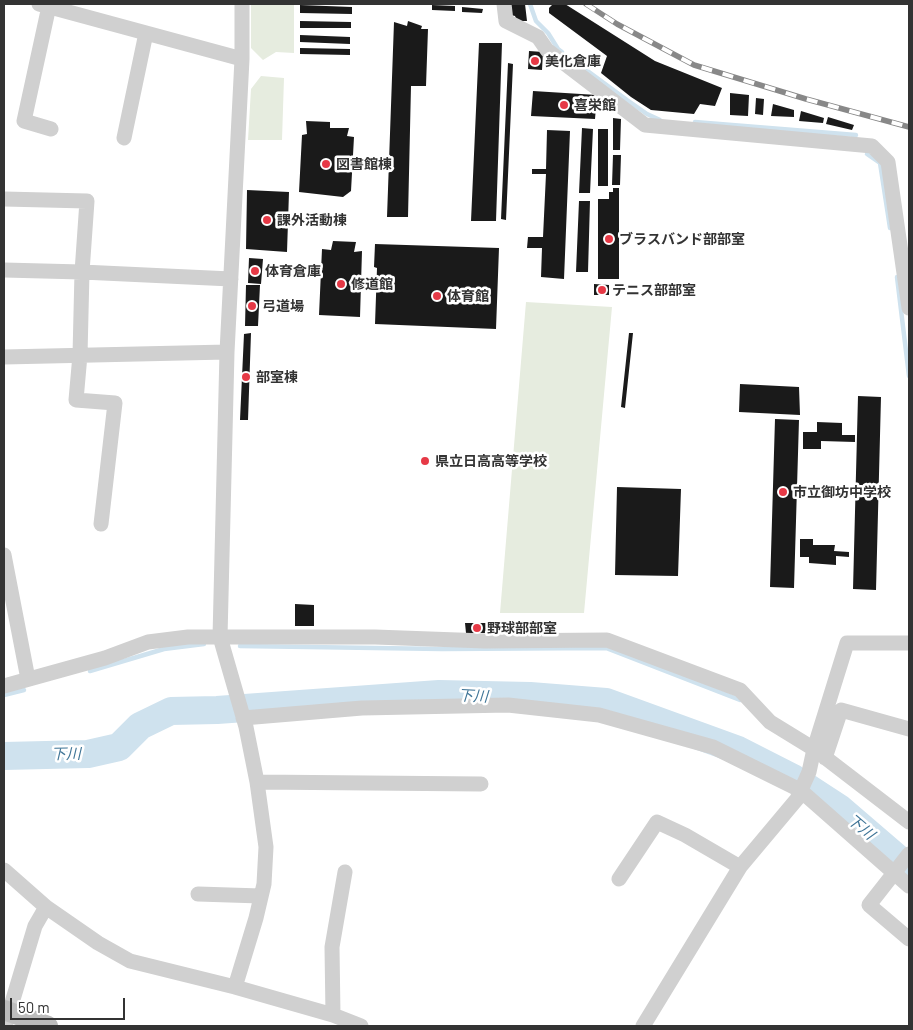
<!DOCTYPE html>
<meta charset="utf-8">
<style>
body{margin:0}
#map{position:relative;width:913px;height:1030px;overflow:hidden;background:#fff;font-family:Barlow,sans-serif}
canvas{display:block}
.frame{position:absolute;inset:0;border:5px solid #333;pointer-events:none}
.scale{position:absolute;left:10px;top:998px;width:115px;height:22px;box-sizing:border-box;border:2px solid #333;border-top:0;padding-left:6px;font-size:15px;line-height:18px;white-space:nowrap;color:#333;-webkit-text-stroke:4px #fff;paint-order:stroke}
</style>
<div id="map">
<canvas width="913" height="1030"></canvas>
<div class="frame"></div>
<div class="scale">50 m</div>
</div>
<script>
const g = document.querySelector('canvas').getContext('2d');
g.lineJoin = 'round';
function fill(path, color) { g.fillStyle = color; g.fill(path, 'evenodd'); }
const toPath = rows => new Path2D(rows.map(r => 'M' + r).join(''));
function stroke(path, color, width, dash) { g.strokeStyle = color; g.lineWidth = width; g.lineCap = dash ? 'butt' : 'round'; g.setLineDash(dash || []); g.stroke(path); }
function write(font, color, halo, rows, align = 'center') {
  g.font = font + ' Barlow,"Noto Sans JP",sans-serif'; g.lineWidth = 5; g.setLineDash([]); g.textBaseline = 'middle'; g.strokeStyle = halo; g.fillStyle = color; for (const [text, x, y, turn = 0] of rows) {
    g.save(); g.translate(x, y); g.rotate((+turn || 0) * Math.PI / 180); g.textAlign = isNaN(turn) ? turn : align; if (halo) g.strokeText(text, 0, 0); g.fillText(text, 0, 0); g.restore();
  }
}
const green = toPath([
 [251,4,294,4,294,53,276,52,263,60,251,48],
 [261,76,284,78,282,140,248,140,251,89],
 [526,302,612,307,584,613,500,613]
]);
const stream = toPath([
 [530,4,536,21,548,33,558,49,562,52],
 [574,61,627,100,647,114,660,120],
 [695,122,856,135],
 [867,154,880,163,890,228],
 [897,277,909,376],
 [240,646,442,649,606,648,740,700],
 [90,671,164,649,204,644],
 [4,695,24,690]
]);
const river = toPath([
 [4,756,88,754,119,747,140,726,171,711,217,710,439,694,530,696,606,702,738,750,793,778,839,808,909,868]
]);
const building = toPath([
 [511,4,525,4,527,21,517,21,515,16,511,15],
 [553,4,565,4,655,61,722,88,715,106,700,104,694,114,651,110,631,97,601,73,607,56,549,13,549,8],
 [300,5,352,7,352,14,300,13],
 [432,5,455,6,455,11,432,10],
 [462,7,483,9,482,13,462,12],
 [300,21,351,22,351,28,300,28],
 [408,21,422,26,421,29,428,29,426,86,411,86,408,217,387,217,394,22,407,26],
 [300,35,350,37,350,44,300,42],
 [479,43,502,43,496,221,471,221],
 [300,48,350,49,350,55,300,54],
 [529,51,543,52,542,70,528,69],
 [508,63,513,64,506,220,501,219],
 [533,91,597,95,595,119,531,116],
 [730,93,749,95,748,116,730,115],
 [756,98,764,99,763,115,755,114],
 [773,104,794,110,794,117,771,116],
 [801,111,824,118,823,123,799,121],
 [828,117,854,125,852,130,826,124],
 [613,118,621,119,620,150,613,150],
 [306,121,330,122,330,128,349,128,347,136,354,137,351,191,343,197,299,192,302,135,307,134],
 [582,128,593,129,590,193,579,193],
 [598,129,608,129,608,186,598,186],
 [547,130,570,131,564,279,541,277,542,248,527,248,528,237,543,237,546,174,532,174,532,169,546,169],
 [613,155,621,155,620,185,612,185],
 [613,188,619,188,619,279,598,279,598,199,609,199,609,192,613,192],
 [247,190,289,192,287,252,246,249],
 [579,201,590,201,588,272,576,272],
 [333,241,356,242,354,252,362,251,360,317,319,315,322,249,331,250],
 [375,244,499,248,496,329,375,324,377,268,374,267],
 [249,258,263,259,261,284,248,283],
 [594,284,609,285,609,295,594,295],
 [246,285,260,285,258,326,245,326],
 [251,333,248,420,240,420,244,334],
 [629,333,633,333,625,408,621,407],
 [740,384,799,387,800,415,739,412],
 [858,396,881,397,876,590,853,589],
 [775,419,799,420,794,588,770,587],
 [817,422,842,423,842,435,855,435,855,442,821,441,821,449,803,449,803,432,817,432],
 [617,487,681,489,678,576,615,575],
 [800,539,813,539,813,545,835,545,834,551,849,552,849,557,836,556,836,565,809,563,809,557,800,557],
 [295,604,314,605,314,626,295,626],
 [465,623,488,623,488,633,466,633]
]);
const street = toPath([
 [39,4,242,59],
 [504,4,506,21,538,37,547,50,645,125,872,146,888,162,909,308],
 [49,6,24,121,51,129],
 [124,138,146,33],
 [4,199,87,201,82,272,80,355,76,400,115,403,101,524],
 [4,270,82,272,231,279],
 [4,357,227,352],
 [4,555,28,679],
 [4,686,105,658,148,642,188,637,375,637,485,641,607,640,740,690,770,722,814,749,909,822],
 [243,718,362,708,508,705,599,715,713,747,800,790,909,886],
 [825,758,841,710,909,729],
 [257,782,481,784],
 [909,854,869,905,909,939],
 [4,870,46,907,98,943,130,961,235,987,333,1015,361,1026],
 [619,879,657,822,685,835,740,867],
 [198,894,261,896],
 [235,987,256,918,264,884,266,847,257,782,246,727,220,637,227,352,242,59,242,4],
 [333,1015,332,947,345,872],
 [5,1026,35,926,46,907],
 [643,1026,740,867,797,799,809,772,814,749,847,643,909,643]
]);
const secondary = toPath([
 [4,1010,48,1026]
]);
const rail = toPath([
 [586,4,617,24,694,65,806,99,909,127]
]);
const markers = [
 [535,61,5,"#e63946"],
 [564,105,5,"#e63946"],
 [326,164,5,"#e63946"],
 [267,220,5,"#e63946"],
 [609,239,5,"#e63946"],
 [255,271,5,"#e63946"],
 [341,284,5,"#e63946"],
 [602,290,5,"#e63946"],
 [437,296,5,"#e63946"],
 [252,306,5,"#e63946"],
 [246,377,5,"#e63946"],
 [425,461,5,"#e63946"],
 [783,492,5,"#e63946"],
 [477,628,5,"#e63946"]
];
const poiNames = [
 ["美化倉庫",545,61],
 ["喜栄館",574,105],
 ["図書館棟",336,164],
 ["課外活動棟",277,220],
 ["ブラスバンド部部室",619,239],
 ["体育倉庫",265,271],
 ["修道館",351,284],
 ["テニス部部室",612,290],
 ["体育館",447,296],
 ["弓道場",262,306],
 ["部室棟",256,377],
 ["県立日高高等学校",435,461],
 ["市立御坊中学校",793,492],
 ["野球部部室",487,628]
];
const waterNames = [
 ["下川",473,696,3],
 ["下川",66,754,-1],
 ["下川",861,827,40]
];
fill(green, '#e6ecdf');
stroke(stream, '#cfe2ee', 4.5);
stroke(river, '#cfe2ee', 28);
fill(building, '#1a1a1a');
stroke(street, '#d0d0d0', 15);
stroke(secondary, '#bdbdbd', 20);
stroke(rail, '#888', 5.5);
stroke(rail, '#fff', 4, [11]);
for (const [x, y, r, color] of markers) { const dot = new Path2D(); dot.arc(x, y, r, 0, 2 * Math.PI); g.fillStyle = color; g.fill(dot); stroke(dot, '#fff', 2); }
write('bold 14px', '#333', '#fff', poiNames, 'left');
write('italic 15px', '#3f7597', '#fff', waterNames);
</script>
